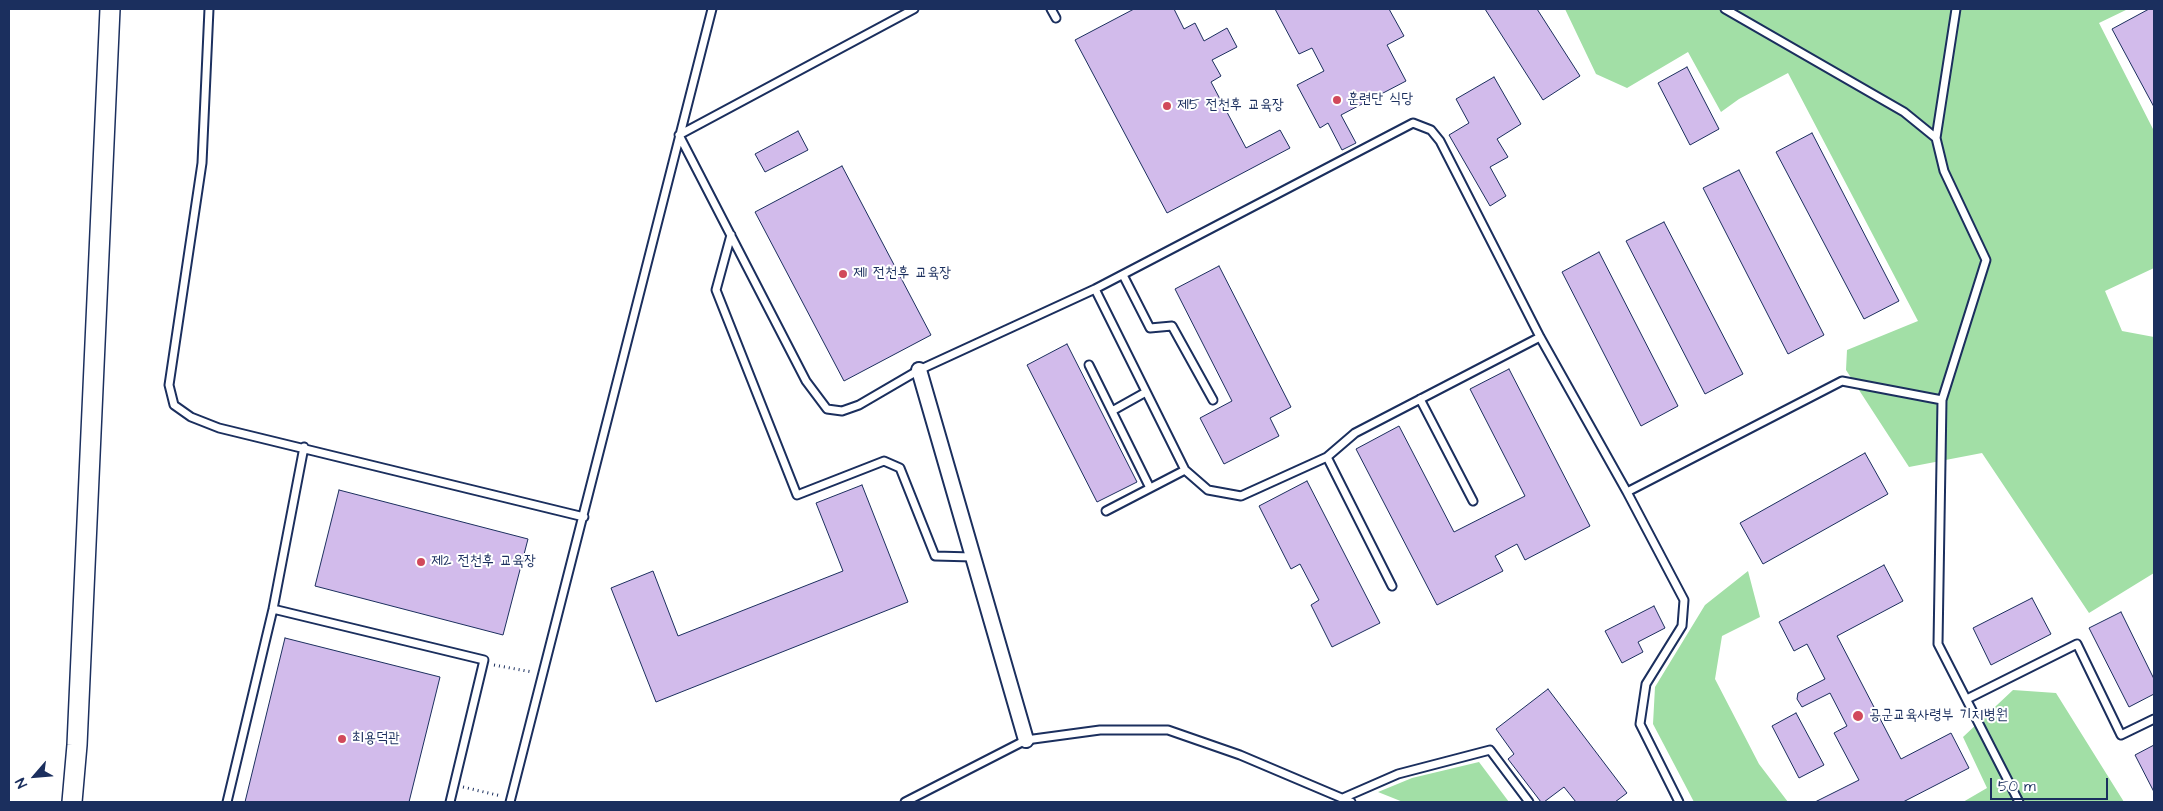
<!DOCTYPE html>
<meta charset="utf-8">
<style>
body{margin:0}
#map{position:relative;width:2163px;height:811px;overflow:hidden;background:#fff;font-family:"Architects Daughter",sans-serif}
canvas{display:block}
.frame{position:absolute;inset:0;border:10px solid #1b2f5e;pointer-events:none}
.north{position:absolute;left:10px;top:751px;width:50px;height:50px;-webkit-text-stroke:4px #fff;paint-order:stroke;rotate:243deg;font-size:14px;font-weight:700;line-height:20px;text-align:center;color:#1b2f5e}
.north::after{content:'';display:block;margin:auto;width:18px;height:22px;background:#1b2f5e;clip-path:polygon(50% 0,100% 100%,50% 72%,0 100%)}
.scale{position:absolute;left:1990px;top:778px;width:118px;height:22px;box-sizing:border-box;border:2px solid #1b2f5e;border-top:0;padding-left:6px;font-size:15px;line-height:18px;white-space:nowrap;color:#1b2f5e;-webkit-text-stroke:4px #fff;paint-order:stroke}
</style>
<div id="map">
<canvas width="2163" height="811"></canvas>
<div class="frame"></div>
<div class="north">N</div>
<div class="scale">50 m</div>
</div>
<script>
const g = document.querySelector('canvas').getContext('2d');
g.lineJoin = 'round';
function fill(path, color) { g.fillStyle = color; g.fill(path, 'evenodd'); }
const toPath = rows => new Path2D(rows.map(r => 'M' + r).join(''));
function stroke(path, color, width, dash) { g.strokeStyle = color; g.lineWidth = width; g.lineCap = dash ? 'butt' : 'round'; g.setLineDash(dash || []); g.stroke(path); }
function write(font, color, halo, rows, align = 'center') {
  g.font = font + ' "Architects Daughter","Poor Story",sans-serif'; g.lineWidth = 4; g.setLineDash([]); g.textBaseline = 'middle'; g.strokeStyle = halo; g.fillStyle = color; for (const [text, x, y, turn = 0] of rows) {
    g.save(); g.translate(x, y); g.rotate((+turn || 0) * Math.PI / 180); g.textAlign = isNaN(turn) ? turn : align; if (halo) g.strokeText(text, 0, 0); g.fillText(text, 0, 0); g.restore();
  }
}
const green = toPath([
 [1565,9,2128,9,2099,23,2154,131,2154,268,2105,291,2122,331,2154,337,2154,573,2089,613,1982,453,1909,467,1846,370,1847,350,1918,321,1788,73,1739,99,1721,112,1688,52,1627,88,1596,74],
 [1748,571,1760,617,1722,636,1715,679,1759,764,1788,802,1694,802,1653,724,1655,687,1705,605],
 [2013,690,2056,693,2124,802,1963,802,1987,788,1963,737],
 [1479,762,1509,802,1403,802,1378,792,1412,778]
]);
const building = toPath([
 [1134,9,1174,9,1184,29,1195,23,1204,41,1227,28,1237,47,1212,60,1221,76,1211,82,1246,148,1280,130,1290,148,1167,213,1075,40,1134,9],
 [1275,9,1389,9,1404,36,1387,45,1406,81,1341,115,1356,143,1342,150,1328,123,1320,128,1297,85,1324,71,1312,48,1299,54,1275,9],
 [1485,9,1537,9,1580,76,1543,100,1485,9],
 [2149,9,2154,9,2154,107,2112,29,2149,9],
 [1687,67,1719,129,1690,145,1658,83,1687,67],
 [1494,77,1521,124,1497,139,1508,157,1490,167,1506,196,1490,206,1449,135,1469,123,1456,99,1494,77],
 [798,131,808,150,765,172,755,154,798,131],
 [1812,133,1899,301,1864,319,1776,152,1812,133],
 [842,166,931,335,844,381,755,212,842,166],
 [1739,170,1824,335,1788,354,1703,188,1739,170],
 [1664,222,1743,374,1705,394,1626,241,1664,222],
 [1599,252,1678,406,1641,426,1562,272,1599,252],
 [1219,266,1291,407,1270,418,1279,436,1224,464,1200,418,1232,401,1175,289,1219,266],
 [1067,344,1137,482,1097,502,1027,365,1067,344],
 [1509,369,1590,526,1525,560,1517,544,1495,556,1503,571,1437,605,1356,449,1399,426,1454,532,1525,496,1470,389,1509,369],
 [1865,453,1888,494,1763,564,1740,523,1865,453],
 [1307,481,1380,623,1332,647,1311,605,1319,600,1300,564,1291,569,1259,506,1307,481],
 [862,485,908,602,656,702,611,588,653,571,678,636,843,571,816,503,862,485],
 [339,490,528,539,503,635,315,586,339,490],
 [1884,565,1903,601,1837,636,1901,759,1951,733,1969,768,1903,802,1815,802,1859,780,1834,733,1847,726,1830,693,1802,707,1797,699,1798,693,1825,679,1807,644,1794,651,1779,622,1884,565],
 [2032,598,2051,634,1991,665,1973,628,2032,598],
 [1654,606,1665,628,1638,642,1643,652,1622,663,1605,631,1654,606],
 [2121,612,2154,679,2154,694,2129,707,2089,628,2121,612],
 [285,638,440,677,409,802,245,802,285,638],
 [1548,689,1627,793,1615,802,1576,802,1564,787,1544,802,1541,802,1508,759,1514,754,1496,729,1548,689],
 [1796,713,1824,765,1799,778,1772,726,1796,713],
 [2154,745,2154,792,2135,755,2154,745]
]);
const path = toPath([
 [494,665,532,672],
 [463,787,501,796]
]);
const lane = toPath([
 [209,9,202,163,169,385,174,405,191,417,219,428,584,517],
 [914,9,679,135,806,381,827,409,842,411,859,405,919,370,1095,289,1413,123,1431,130,1440,141,1540,337,1627,492,1684,600,1682,626,1646,684,1640,724,1679,802],
 [1051,9,1056,18],
 [1725,9,1904,112,1936,138,1944,171,1986,260,1942,400,1938,644,2019,802],
 [1936,138,1956,9],
 [731,235,716,290,797,495,884,461,900,468,935,556,973,557],
 [1123,275,1150,328,1172,326,1213,400],
 [1095,289,1185,470,1208,490,1241,496,1327,457,1392,586],
 [1089,365,1150,488],
 [1420,399,1473,501],
 [1112,411,1146,392],
 [1327,457,1355,433,1540,337],
 [1627,492,1842,381,1942,400],
 [1106,511,1185,470],
 [273,609,484,660,450,802],
 [1967,699,2077,644,2121,735,2154,719],
 [1343,798,1398,774,1490,750,1529,802],
 [227,802,273,609,304,447],
 [510,802,712,9],
 [905,802,1026,740,1100,730,1168,730,1240,755,1351,802]
]);
const street = toPath([
 [919,370,1026,740]
]);
const secondary = toPath([
 [72,802,77,745,110,9]
]);
const markers = [
 [1337,100,5,"#d1495b"],
 [1167,106,5,"#d1495b"],
 [843,274,5,"#d1495b"],
 [421,562,5,"#d1495b"],
 [1858,716,6,"#d1495b"],
 [342,739,5,"#d1495b"]
];
const poiNames = [
 ["훈련단 식당",1347,100],
 ["제5 전천후 교육장",1177,106],
 ["제1 전천후 교육장",853,274],
 ["제2 전천후 교육장",431,562],
 ["공군교육사령부 기지병원",1869,716],
 ["최용덕관",352,739]
];
fill(green, '#a2dfa6');
fill(building, '#d2bbeb');
stroke(building, '#1b2f5e', 1);
stroke(lane, '#1b2f5e', 11);
stroke(street, '#1b2f5e', 18);
stroke(secondary, '#1b2f5e', 22);
stroke(path, '#1b2f5e', 3, [1, 4]);
stroke(lane, '#fff', 7);
stroke(street, '#fff', 14);
stroke(secondary, '#fff', 19);
for (const [x, y, r, color] of markers) { const dot = new Path2D(); dot.arc(x, y, r, 0, 2 * Math.PI); g.fillStyle = color; g.fill(dot); stroke(dot, '#fff', 2); }
write('15px', '#1b2f5e', '#fff', poiNames, 'left');
</script>
